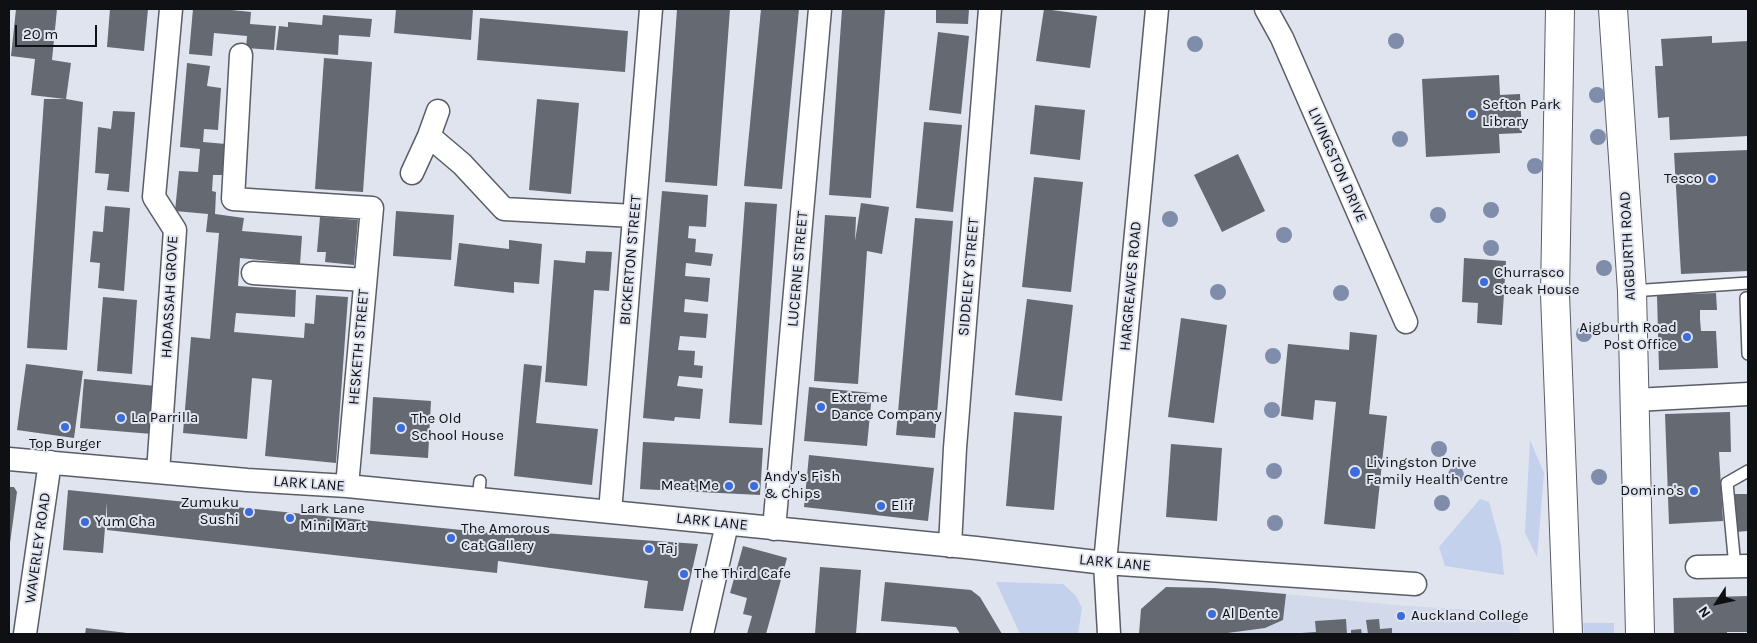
<!DOCTYPE html>
<style>
body{margin:0}
#map{position:relative;width:1757px;height:643px;overflow:hidden;background:#dfe4ef;font-family:Karla,sans-serif}
canvas{display:block}
.frame{position:absolute;inset:0;border:10px solid #0f1014;pointer-events:none}
.north{position:absolute;left:1692px;top:578px;width:50px;height:50px;-webkit-text-stroke:4px #dfe4ef;paint-order:stroke;rotate:235deg;font-size:14px;font-weight:700;line-height:20px;text-align:center;color:#0f1014}
.north::after{content:'';display:block;margin:auto;width:18px;height:22px;background:#0f1014;clip-path:polygon(50% 0,100% 100%,50% 72%,0 100%)}
.scale{position:absolute;left:15px;top:25px;width:82px;height:22px;box-sizing:border-box;border:2px solid #0f1014;border-top:0;padding-left:6px;font-size:15px;line-height:18px;white-space:nowrap;color:#0f1014;-webkit-text-stroke:4px #dfe4ef;paint-order:stroke}
</style>
<div id="map">
<canvas width="1757" height="643"></canvas>
<div class="frame"></div>
<div class="north">N</div>
<div class="scale">20 m</div>
</div>
<script>
const g = document.querySelector('canvas').getContext('2d');
g.lineJoin = 'round';
function fill(path, color) { g.fillStyle = color; g.fill(path, 'evenodd'); }
const toPath = rows => new Path2D(rows.map(r => 'M' + r).join(''));
function stroke(path, color, width, dash) { g.strokeStyle = color; g.lineWidth = width; g.lineCap = dash ? 'butt' : 'round'; g.setLineDash(dash || []); g.stroke(path); }
function write(font, color, halo, rows, align = 'center') {
  g.font = font + ' Karla,sans-serif'; g.lineWidth = 4; g.setLineDash([]); g.textBaseline = 'middle'; g.strokeStyle = halo; g.fillStyle = color; for (const [text, x, y, turn = 0] of rows) {
    g.save(); g.translate(x, y); g.rotate((+turn || 0) * Math.PI / 180); g.textAlign = isNaN(turn) ? turn : align; if (halo) g.strokeText(text, 0, 0); g.fillText(text, 0, 0); g.restore();
  }
}
const built = toPath([
 [1286,594,1394,605,1518,613,1520,634,1233,634,1232,631]
]);
const green = toPath([
 [1530,440,1544,473,1537,557,1525,533],
 [1480,499,1489,502,1501,545,1504,575,1445,566,1439,547],
 [996,582,1063,584,1076,596,1082,608,1078,634,1020,634],
 [1583,623,1614,623,1614,634,1584,634]
]);
const building = toPath([
 [16,9,57,9,52,60,71,63,66,99,83,102,67,350,27,348,44,99,65,99,31,95,35,59,11,56],
 [110,9,148,9,144,51,107,47],
 [193,9,222,9,251,12,250,24,276,26,274,50,246,48,247,36,214,33,212,56,189,54],
 [396,9,473,9,471,40,394,33],
 [677,9,730,9,717,186,665,182],
 [761,9,799,9,782,189,744,186],
 [842,9,885,9,871,198,829,195],
 [936,9,969,9,968,24,936,23],
 [1044,9,1097,16,1090,68,1036,61],
 [323,15,372,19,370,37,339,35,338,55,276,50,279,26,288,27,288,22,322,25],
 [480,18,628,31,625,72,477,60],
 [938,32,969,36,961,114,929,110],
 [1712,36,1712,43,1748,41,1748,136,1670,140,1669,117,1658,118,1655,66,1663,66,1661,39],
 [324,58,372,62,363,192,315,189],
 [187,63,210,66,207,86,221,88,218,130,204,129,203,142,226,144,223,175,213,175,212,191,216,192,215,214,244,218,242,231,302,236,300,264,240,258,238,286,296,290,295,317,236,313,234,332,304,338,305,323,314,324,316,295,348,297,336,463,265,456,272,380,252,378,247,439,183,433,191,337,210,339,219,233,206,232,208,214,175,211,179,171,198,172,200,149,180,147],
 [1499,75,1500,95,1520,94,1522,133,1499,134,1500,153,1426,157,1422,79],
 [537,99,579,103,571,194,529,190],
 [1035,105,1085,110,1080,160,1030,154],
 [113,111,135,112,129,192,107,190,109,174,95,173,98,127,111,129],
 [924,122,962,125,953,212,916,208],
 [1748,150,1748,271,1681,274,1674,153],
 [1238,154,1265,211,1222,232,1194,175],
 [1034,177,1083,182,1071,292,1022,287],
 [662,191,708,195,706,227,689,226,688,238,696,239,695,252,713,254,711,266,686,263,685,276,710,278,708,302,685,299,684,312,708,314,706,338,680,336,678,350,695,351,694,365,703,366,702,378,679,376,677,386,703,389,700,419,675,417,674,421,643,418],
 [745,202,777,204,762,425,729,423],
 [861,203,889,207,882,254,867,251,858,384,814,381,825,215,856,217,855,241],
 [105,206,130,208,124,291,98,288,100,263,90,262,93,231,103,232],
 [396,211,454,215,451,260,393,256],
 [320,217,358,220,354,265,325,262,326,252,317,252],
 [915,218,953,221,935,438,896,435],
 [509,240,542,244,539,284,514,282,514,293,454,286,459,243,509,249],
 [586,251,612,252,609,291,594,290,587,386,545,382,554,260,585,263],
 [1464,258,1506,261,1502,325,1477,323,1478,303,1462,302],
 [1716,293,1717,310,1700,310,1700,319,1701,331,1716,331,1718,368,1659,370,1657,295],
 [103,297,137,300,132,374,97,371],
 [1027,299,1073,305,1062,401,1015,395],
 [1181,318,1227,325,1214,423,1168,417],
 [1350,332,1377,335,1369,414,1387,416,1375,529,1324,524,1336,402,1315,400,1313,420,1281,416,1288,344,1349,350],
 [26,364,83,371,74,438,17,430],
 [524,364,542,366,536,423,598,429,592,485,514,476],
 [84,379,156,386,152,434,80,428],
 [809,387,872,393,867,446,804,441],
 [373,397,431,401,428,458,370,454],
 [1014,412,1062,416,1054,510,1006,506],
 [1730,412,1731,452,1719,452,1723,521,1669,524,1665,414],
 [643,442,763,448,760,495,640,489],
 [1171,444,1222,448,1217,521,1166,517],
 [809,455,934,468,928,521,804,507],
 [9,487,14,487,17,492,10,543],
 [68,490,501,534,501,530,698,544,683,611,644,608,648,581,498,561,497,573,107,530,107,502,103,553,63,550],
 [1733,494,1748,494,1748,531,1735,532],
 [743,546,787,558,766,634,747,634,752,616,743,614,747,598,730,593],
 [820,567,861,570,856,634,815,634],
 [885,582,971,590,980,597,1002,634,960,634,956,627,881,621],
 [1166,587,1214,588,1286,594,1283,620,1265,628,1220,634,1139,634,1141,609],
 [1748,596,1748,632,1727,632,1727,634,1674,634,1673,598],
 [1346,619,1347,634,1301,634,1301,633,1316,632,1315,621],
 [1379,619,1380,629,1392,628,1392,634,1368,634,1366,620],
 [86,628,127,633,127,634,85,634],
 [1361,629,1362,634,1351,634,1351,630]
]);
const lane = toPath([
 [1632,291,1748,283],
 [1748,298,1746,298,1748,354],
 [478,499,480,481],
 [1735,567,1727,483,1748,471]
]);
const street = toPath([
 [1266,9,1282,38,1406,322],
 [241,55,233,199,372,208,347,486],
 [429,136,462,164,504,209,634,216],
 [412,173,429,136,438,111],
 [253,273,365,280],
 [1635,400,1748,394],
 [9,459,247,480,347,486,976,548,1105,563,1415,584],
 [158,472,175,230,154,197,171,9],
 [610,512,651,9],
 [774,529,820,9],
 [950,546,955,448,990,9],
 [1697,567,1748,566],
 [25,634,50,462],
 [702,634,727,524],
 [1109,634,1105,563,1157,9]
]);
const highway = toPath([
 [1560,9,1555,294,1568,634],
 [1613,9,1632,291,1640,634]
]);
const trees = [
 [1396,41],
 [1195,44],
 [1597,95],
 [1598,137],
 [1400,139],
 [1535,166],
 [1491,210],
 [1438,215],
 [1170,219],
 [1284,235],
 [1491,248],
 [1604,268],
 [1218,292],
 [1341,293],
 [1584,334],
 [1273,356],
 [1272,410],
 [1439,449],
 [1274,471],
 [1456,475],
 [1599,477],
 [1442,503],
 [1275,523]
];
const markers = [
 [1472,114,5,"#3c6bdb"],
 [1712,179,5,"#3c6bdb"],
 [1484,282,5,"#3c6bdb"],
 [1687,337,5,"#3c6bdb"],
 [821,407,5,"#3c6bdb"],
 [121,418,5,"#3c6bdb"],
 [65,427,5,"#3c6bdb"],
 [401,428,5,"#3c6bdb"],
 [1355,472,6,"#3c6bdb"],
 [729,486,5,"#3c6bdb"],
 [754,486,5,"#3c6bdb"],
 [1694,491,5,"#3c6bdb"],
 [881,506,5,"#3c6bdb"],
 [249,512,5,"#3c6bdb"],
 [290,518,5,"#3c6bdb"],
 [85,522,5,"#3c6bdb"],
 [451,538,5,"#3c6bdb"],
 [649,549,5,"#3c6bdb"],
 [684,574,5,"#3c6bdb"],
 [1212,614,5,"#3c6bdb"],
 [1401,616,5,"#3c6bdb"]
];
const poiNames = [
 ["Sefton Park",1482,105],
 ["Library",1482,122],
 ["Tesco",1702,179,"right"],
 ["Churrasco",1494,273],
 ["Steak House",1494,290],
 ["Aigburth Road",1677,328,"right"],
 ["Post Office",1677,345,"right"],
 ["Extreme",831,398],
 ["Dance Company",831,415],
 ["La Parrilla",131,418],
 ["The Old",411,419],
 ["School House",411,436],
 ["Top Burger",65,444,"center"],
 ["Livingston Drive",1366,463],
 ["Family Health Centre",1366,480],
 ["Andy's Fish",764,477],
 ["& Chips",764,494],
 ["Meat Me",719,486,"right"],
 ["Domino's",1684,491,"right"],
 ["Zumuku",239,503,"right"],
 ["Sushi",239,520,"right"],
 ["Elif",891,506],
 ["Lark Lane",300,509],
 ["Mini Mart",300,526],
 ["Yum Cha",95,522],
 ["The Amorous",461,529],
 ["Cat Gallery",461,546],
 ["Taj",659,549],
 ["The Third Cafe",694,574],
 ["Al Dente",1222,614],
 ["Auckland College",1411,616]
];
const streetNames = [
 ["LIVINGSTON DRIVE",1337,165,66],
 ["AIGBURTH ROAD",1628,246,-93],
 ["BICKERTON STREET",631,260,-85],
 ["LUCERNE STREET",798,269,-85],
 ["SIDDELEY STREET",969,277,-85],
 ["HARGREAVES ROAD",1131,286,-85],
 ["HADASSAH GROVE",170,297,-87],
 ["HESKETH STREET",359,347,-85],
 ["LARK LANE",309,484,4],
 ["LARK LANE",712,522,6],
 ["WAVERLEY ROAD",38,548,-82],
 ["LARK LANE",1115,563,5]
];
fill(built, '#d1d9ea');
fill(green, '#c3d1ed');
fill(building, '#646972');
stroke(lane, '#595d66', 14);
stroke(street, '#595d66', 25);
stroke(highway, '#595d66', 30);
stroke(lane, '#fff', 11);
stroke(street, '#fff', 22);
stroke(highway, '#fff', 28);
g.fillStyle = '#7f8daa';
for (const [x, y] of trees) { g.beginPath(); g.arc(x, y, 8, 0, 2 * Math.PI); g.fill(); }
for (const [x, y, r, color] of markers) { const dot = new Path2D(); dot.arc(x, y, r, 0, 2 * Math.PI); g.fillStyle = color; g.fill(dot); stroke(dot, '#dfe4ef', 2); }
write('15px', '#0f1014', '#dfe4ef', poiNames, 'left');
write('15px', '#0f1014', '#dfe4ef', streetNames);
</script>
